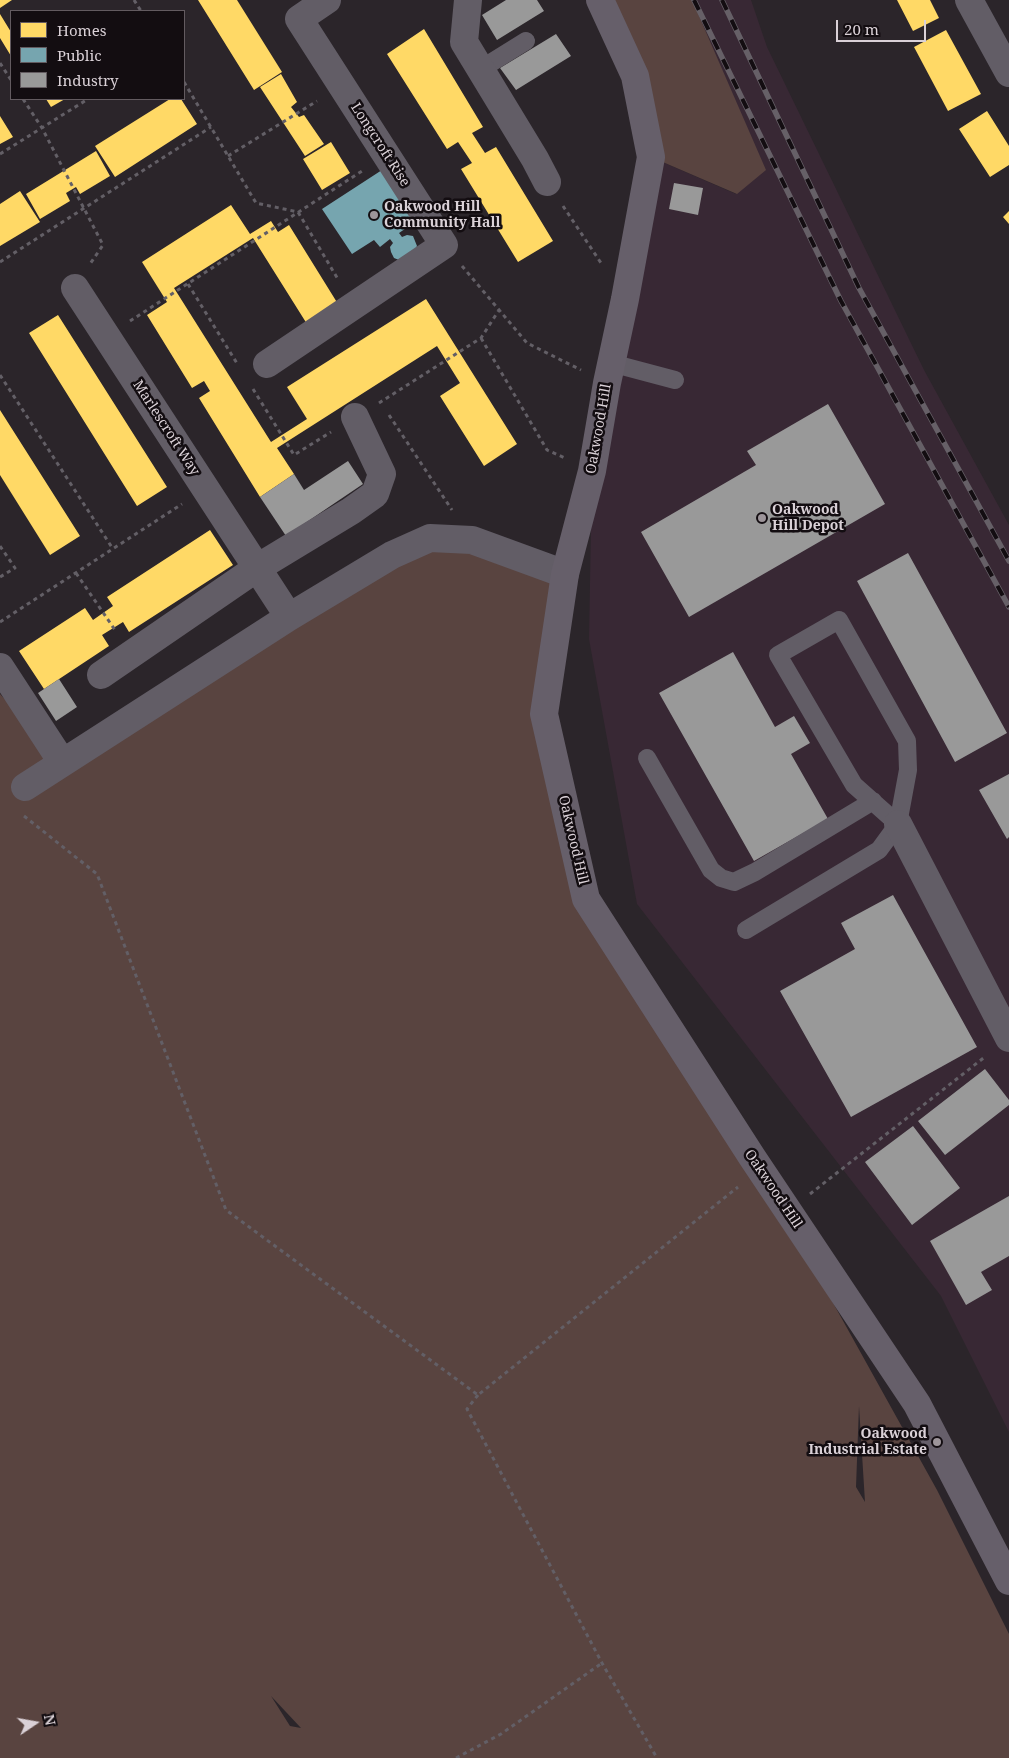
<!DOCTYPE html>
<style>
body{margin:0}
#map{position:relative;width:1009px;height:1758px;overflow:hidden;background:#2b252a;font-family:"Noto Serif",serif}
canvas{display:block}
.legend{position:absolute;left:10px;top:10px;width:175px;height:90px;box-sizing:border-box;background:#130d11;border:1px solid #635b60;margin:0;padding:6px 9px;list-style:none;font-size:15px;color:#dad1d7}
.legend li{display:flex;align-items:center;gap:10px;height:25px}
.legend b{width:25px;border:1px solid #635b60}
.north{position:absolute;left:10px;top:1698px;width:50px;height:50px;-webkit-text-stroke:4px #130d11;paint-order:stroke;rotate:78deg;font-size:14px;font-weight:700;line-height:20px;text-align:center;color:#dad1d7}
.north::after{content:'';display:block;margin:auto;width:18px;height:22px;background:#dad1d7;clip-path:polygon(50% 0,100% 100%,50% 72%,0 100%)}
.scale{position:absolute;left:836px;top:20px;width:90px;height:22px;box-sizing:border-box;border:2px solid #dad1d7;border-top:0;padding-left:6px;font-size:15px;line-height:18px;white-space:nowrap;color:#dad1d7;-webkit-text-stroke:4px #130d11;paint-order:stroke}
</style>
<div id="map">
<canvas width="1009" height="1758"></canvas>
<ul class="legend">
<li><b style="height:14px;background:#ffd966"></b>Homes</li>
<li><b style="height:14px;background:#76a5af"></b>Public</li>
<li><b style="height:14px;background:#999"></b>Industry</li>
</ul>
<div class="north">N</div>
<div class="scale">20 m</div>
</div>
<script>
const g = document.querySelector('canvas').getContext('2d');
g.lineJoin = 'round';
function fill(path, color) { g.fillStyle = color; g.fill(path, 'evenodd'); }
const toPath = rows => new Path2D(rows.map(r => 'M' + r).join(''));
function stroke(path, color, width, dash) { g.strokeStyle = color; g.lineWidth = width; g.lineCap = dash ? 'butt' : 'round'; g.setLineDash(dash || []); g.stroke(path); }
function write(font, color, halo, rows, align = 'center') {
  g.font = font + ' "Noto Serif",serif'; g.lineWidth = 5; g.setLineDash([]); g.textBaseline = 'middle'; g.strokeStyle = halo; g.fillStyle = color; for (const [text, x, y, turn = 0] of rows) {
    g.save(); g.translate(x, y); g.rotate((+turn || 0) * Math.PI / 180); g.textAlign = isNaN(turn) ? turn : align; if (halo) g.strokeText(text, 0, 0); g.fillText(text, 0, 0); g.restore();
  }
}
const built = toPath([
 [631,0,751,0,767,47,924,370,1009,525,1009,1432,941,1296,637,904,589,639,592,471,651,157,736,194]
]);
const green = toPath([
 [600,0,692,0,766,170,737,194,651,157],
 [430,538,565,574,544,714,586,899,752,1157,937,1490,1009,1634,1009,1758,0,1758,0,694,63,762],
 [859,1406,865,1502,856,1487],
 [271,1696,301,1728,290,1726]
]);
const homes = toPath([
 [0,0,12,0,0,8],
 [198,0,237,0,282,72,254,90],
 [897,0,930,0,939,18,913,31],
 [0,14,11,32,11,56,0,38],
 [424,29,483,127,472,133,485,153,496,147,553,241,518,262,461,169,472,163,458,142,447,149,387,54],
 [946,30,981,94,948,111,914,47],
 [281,74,297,102,291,107,299,117,304,115,324,144,305,156,260,87],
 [46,99,65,99,51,107],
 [170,99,181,99,197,124,115,177,95,146],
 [987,111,1009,146,1009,165,990,177,959,129],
 [0,116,13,137,0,144],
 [331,142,350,173,322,190,303,159],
 [96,151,110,176,80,194,76,187,66,193,70,201,40,219,26,194],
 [20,191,40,222,0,246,0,204],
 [231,205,250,234,271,221,278,232,289,225,338,304,307,324,253,238,174,288,271,442,307,419,287,387,426,299,517,444,484,466,440,396,460,383,437,346,277,448,294,474,260,497,199,398,210,391,204,381,192,388,147,315,167,302,142,262],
 [1009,211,1009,224,1003,217],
 [58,315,167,487,137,506,29,333],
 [0,410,80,536,50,555,0,475],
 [210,530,233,565,129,632,123,622,102,635,109,646,44,689,19,651,85,608,93,620,113,606,107,597]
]);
const public = toPath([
 [382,170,424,216,399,233,402,237,407,235,413,236,417,246,414,251,399,260,394,258,391,252,390,247,393,243,390,239,380,247,374,240,352,254,322,209]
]);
const industry = toPath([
 [506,0,537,0,544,11,497,40,482,15],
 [556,34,571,56,516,90,500,68],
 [674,183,703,188,698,215,669,209],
 [828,404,885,504,689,617,641,532,756,465,747,451],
 [348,461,363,484,286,536,260,497,294,474,304,490],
 [908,553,1007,733,955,762,857,581],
 [733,652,775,727,794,716,810,743,791,754,828,819,754,861,659,693],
 [59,679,77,707,56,721,38,693],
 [1009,774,1009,837,1007,839,979,790],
 [893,895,977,1047,851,1117,780,991,855,949,841,923],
 [985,1069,1009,1100,1009,1105,945,1155,918,1121],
 [913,1126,960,1188,912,1225,865,1162],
 [1009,1196,1009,1256,981,1272,992,1290,966,1305,930,1241]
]);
const path = toPath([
 [134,0,141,11],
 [0,63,11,80],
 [184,82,256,203,298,212,339,281],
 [23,99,42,128,103,245,90,264],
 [0,154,88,99],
 [228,156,317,101],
 [563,206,601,263],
 [0,262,211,127],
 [462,266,527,343,581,370],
 [188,284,238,365],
 [130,321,362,171],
 [481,338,547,450,565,458],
 [0,375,113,549],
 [253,389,294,455,331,432],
 [379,403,481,338,499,310],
 [389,415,452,510],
 [0,546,15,568,0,577],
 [76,573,115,630],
 [0,622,182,504],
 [24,816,97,874,226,1210,478,1395,738,1187],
 [810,1194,986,1056],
 [478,1395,467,1409,602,1663,657,1758],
 [456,1758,501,1734,602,1663]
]);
const lane = toPath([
 [481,69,526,41],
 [611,363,675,380],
 [647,758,711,870,721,878,734,882,755,872,873,801],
 [746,930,879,850,898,824,908,770,907,741,839,620,778,655,854,785,898,824]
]);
const street = toPath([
 [468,0,464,42,535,159,547,182],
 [969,0,1009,73],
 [75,288,289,617],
 [267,364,444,245,299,19,327,0],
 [0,667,62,762],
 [101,675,257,568,351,511,375,494,382,474,355,417],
 [25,787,289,617,392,555,430,538,472,540,565,574],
 [898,824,1009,1038]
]);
const secondary = toPath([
 [600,0,635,76,651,157,625,299,607,383,592,471,565,574,544,714,586,899,752,1157,917,1404,1009,1581]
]);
const rail = toPath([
 [694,0,841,301,1009,607],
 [722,0,859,288,1009,561]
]);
const markers = [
 [374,215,5,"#9d959a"],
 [762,518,5,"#9d959a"],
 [937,1442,5,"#9d959a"]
];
const streetNames = [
 ["Longcroft Rise",380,145,57],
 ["Marlescroft Way",166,428,57],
 ["Oakwood Hill",599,429,-80],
 ["Oakwood Hill",573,840,77],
 ["Oakwood Hill",773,1189,56]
];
const poiNames = [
 ["Oakwood Hill",384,207],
 ["Community Hall",384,223],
 ["Oakwood",772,510],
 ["Hill Depot",772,526],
 ["Oakwood",927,1434,"right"],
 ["Industrial Estate",927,1450,"right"]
];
fill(built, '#382834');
fill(green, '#594440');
fill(homes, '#ffd966');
fill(public, '#76a5af');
fill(industry, '#999');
stroke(path, '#635f66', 3, [4, 4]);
stroke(lane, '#625d66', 18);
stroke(street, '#625d66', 28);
stroke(secondary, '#665f6a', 28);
stroke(rail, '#666067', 5.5);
stroke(rail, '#130d11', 4, [11]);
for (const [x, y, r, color] of markers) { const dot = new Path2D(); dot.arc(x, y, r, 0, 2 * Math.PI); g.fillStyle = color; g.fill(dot); stroke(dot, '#130d11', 2); }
write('14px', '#dad1d7', '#130d11', streetNames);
write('bold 14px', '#dad1d7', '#130d11', poiNames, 'left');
</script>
